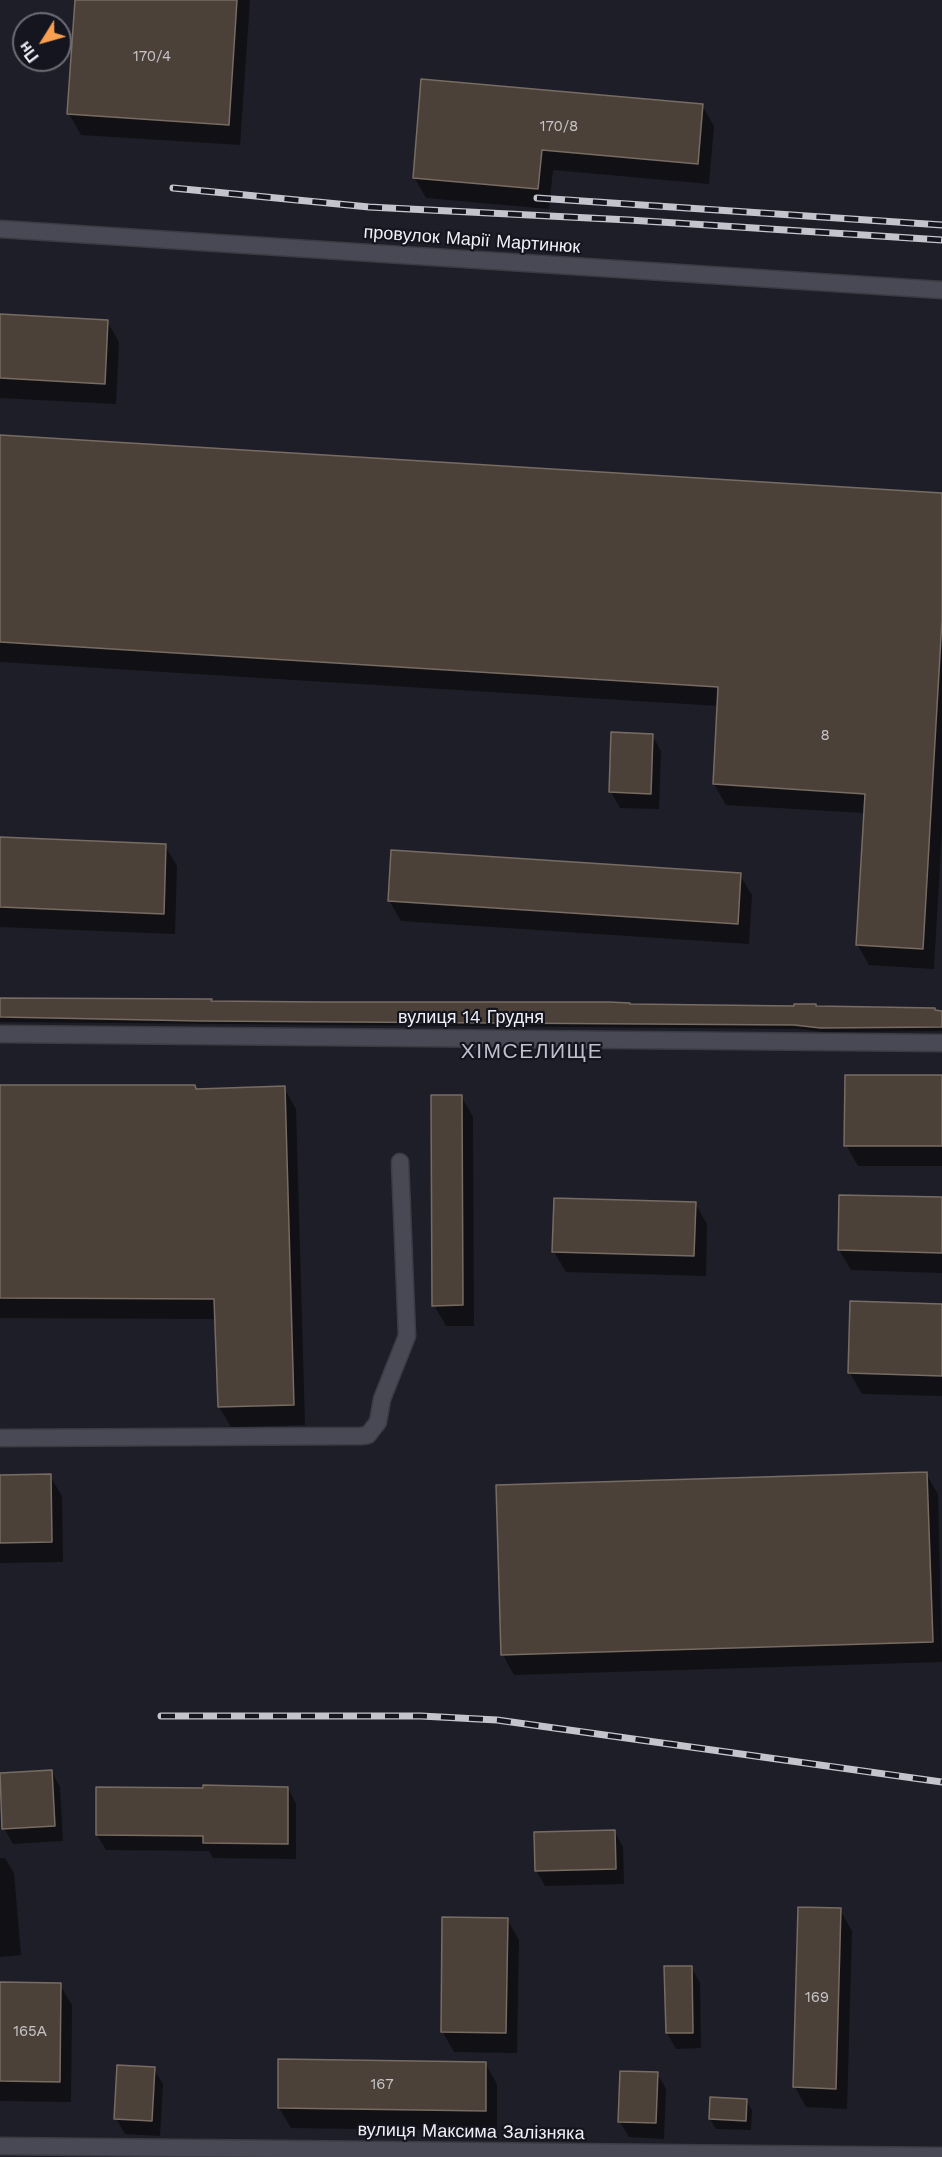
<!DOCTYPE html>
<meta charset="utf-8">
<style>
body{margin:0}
#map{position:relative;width:942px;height:2157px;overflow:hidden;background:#1e1e29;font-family:"Work Sans",sans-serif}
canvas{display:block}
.north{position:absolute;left:12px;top:12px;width:60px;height:60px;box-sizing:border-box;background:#15151f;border:2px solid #6d6d76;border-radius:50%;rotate:233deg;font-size:16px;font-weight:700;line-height:24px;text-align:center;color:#f0f0f8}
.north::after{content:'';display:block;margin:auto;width:21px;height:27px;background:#fa9f4f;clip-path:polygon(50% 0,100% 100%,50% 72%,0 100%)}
</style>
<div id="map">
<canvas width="942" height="2157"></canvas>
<div class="north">Пн</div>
</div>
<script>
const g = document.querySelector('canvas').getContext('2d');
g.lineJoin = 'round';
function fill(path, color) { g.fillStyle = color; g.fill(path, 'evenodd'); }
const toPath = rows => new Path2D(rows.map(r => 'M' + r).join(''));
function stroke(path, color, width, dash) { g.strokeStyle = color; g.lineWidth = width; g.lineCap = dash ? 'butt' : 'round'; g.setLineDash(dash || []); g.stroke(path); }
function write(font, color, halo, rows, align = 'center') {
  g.font = font + ' "Work Sans",sans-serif'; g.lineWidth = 4.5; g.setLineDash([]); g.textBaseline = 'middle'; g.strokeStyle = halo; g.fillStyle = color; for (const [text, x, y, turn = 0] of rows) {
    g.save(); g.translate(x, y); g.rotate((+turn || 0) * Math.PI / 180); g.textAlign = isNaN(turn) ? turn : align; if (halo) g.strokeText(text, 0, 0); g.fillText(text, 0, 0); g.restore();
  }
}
const shadow = toPath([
 [76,0,250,0,240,145,81,135,69,114],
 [702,105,714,126,709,184,553,170,549,209,426,198,414,177],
 [0,315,107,321,119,342,116,404,0,398],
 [0,436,942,494,942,829,934,969,869,965,857,944,865,813,726,805,714,784,719,706,0,662],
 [613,734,652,735,661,751,659,809,620,808,611,792],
 [0,839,165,846,177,866,175,934,0,927],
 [740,875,752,895,749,944,401,921,389,900],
 [0,1000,942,1010,942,1031,824,1032,798,1029,0,1022],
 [942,1076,942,1166,858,1166,846,1145],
 [0,1086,195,1086,197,1090,284,1088,296,1109,305,1425,231,1427,219,1407,216,1319,0,1318],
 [461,1096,473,1117,474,1326,446,1326,434,1305],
 [942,1199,942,1273,851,1270,839,1250],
 [695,1203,707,1224,706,1276,566,1272,554,1252],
 [942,1305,942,1396,862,1394,850,1373],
 [926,1474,938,1494,942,1662,514,1675,503,1655],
 [0,1476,50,1476,62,1496,63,1562,0,1563],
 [51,1771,60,1787,63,1841,13,1844,4,1828],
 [288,1788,296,1804,296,1859,213,1858,209,1851,106,1850,97,1835],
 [614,1831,623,1847,624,1884,545,1886,536,1870],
 [0,1858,5,1858,14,1873,21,1955,0,1957],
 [840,1910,852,1931,847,2109,806,2107,795,2087],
 [507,1919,519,1940,517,2053,454,2052,442,2031],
 [691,1967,700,1983,701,2048,676,2049,667,2033,666,1968],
 [0,1984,60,1985,72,2005,71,2102,0,2101],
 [485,2063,497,2084,497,2131,291,2128,279,2108],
 [154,2069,163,2084,160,2136,125,2134,116,2118],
 [657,2073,666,2089,664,2139,629,2137,620,2122],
 [746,2100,752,2110,751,2130,716,2129,710,2119]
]);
const building = toPath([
 [75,0,237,0,229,125,67,114,75,0],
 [421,79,703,104,698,164,542,150,538,189,413,178,421,79],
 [0,314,108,320,105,384,0,378,0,314],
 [0,435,942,493,942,620,923,949,856,945,865,794,713,784,718,687,0,642,0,435],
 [611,732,653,734,651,794,609,792,611,732],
 [0,837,166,844,164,914,0,907,0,837],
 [391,850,741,873,738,924,388,901,391,850],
 [0,998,212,999,211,1001,320,1002,609,1002,630,1003,630,1004,794,1006,794,1004,816,1004,816,1006,935,1008,935,1010,942,1011,942,1027,821,1028,794,1025,200,1021,0,1017,0,998],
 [845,1075,942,1075,942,1146,844,1146,845,1075],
 [0,1085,195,1085,196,1089,285,1086,294,1405,218,1407,214,1299,0,1298,0,1085],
 [431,1095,462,1095,463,1305,432,1306,431,1095],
 [839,1195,942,1197,942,1253,838,1250,839,1195],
 [554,1198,696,1202,694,1256,552,1252,554,1198],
 [850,1301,942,1304,942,1376,848,1373,850,1301],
 [927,1472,933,1642,501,1655,496,1485,927,1472],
 [51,1474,52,1542,0,1543,0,1475,51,1474],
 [52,1770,55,1826,2,1829,0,1773,52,1770],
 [203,1785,288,1787,288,1844,203,1843,203,1836,96,1835,96,1787,203,1788,203,1785],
 [615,1830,616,1869,535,1871,534,1832,615,1830],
 [798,1907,841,1908,836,2089,793,2087,798,1907],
 [442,1917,508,1918,506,2033,441,2032,442,1917],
 [664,1966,692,1966,693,2033,666,2033,664,1966],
 [0,1982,61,1983,60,2082,0,2081,0,1982],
 [278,2059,486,2062,486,2111,278,2108,278,2059],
 [117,2065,155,2067,152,2121,114,2119,117,2065],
 [620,2071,658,2072,656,2123,618,2122,620,2071],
 [710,2097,747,2099,746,2121,709,2119,710,2097]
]);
const minor = toPath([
 [0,229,942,290],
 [0,1034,942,1043],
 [0,1438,361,1436,368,1435,378,1422,382,1399,407,1336,400,1162]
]);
const tertiary = toPath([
 [0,2146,942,2156]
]);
const rail = toPath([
 [173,188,369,207,629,220,942,240],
 [537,198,942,225],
 [161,1716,421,1716,497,1720,942,1782]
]);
const numberNames = [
 ["170/4",152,57],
 ["170/8",559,127],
 ["8",825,736],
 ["169",817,1998],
 ["165А",30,2032],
 ["167",382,2085]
];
const streetNames = [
 ["провулок Марії Мартинюк",472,240,4],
 ["вулиця 14 Грудня",471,1018],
 ["вулиця Максима Залізняка",471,2132,1]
];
const quarterNames = [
 ["ХІМСЕЛИЩЕ",532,1052]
];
fill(shadow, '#0007');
fill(building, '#4c4139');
stroke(building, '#786b62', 1.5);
stroke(minor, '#3b3b44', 19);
stroke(tertiary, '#3b3b44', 19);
stroke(minor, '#494955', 16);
stroke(tertiary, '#494955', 16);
stroke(rail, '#c4c4cd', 7);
stroke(rail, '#15151f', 4.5, [14]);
write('15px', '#c7c4c8', null, numberNames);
write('18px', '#f0f0f8', '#15151f', streetNames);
g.letterSpacing = '1.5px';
write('21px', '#bfbfce', '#15151f', quarterNames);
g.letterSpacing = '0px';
</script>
